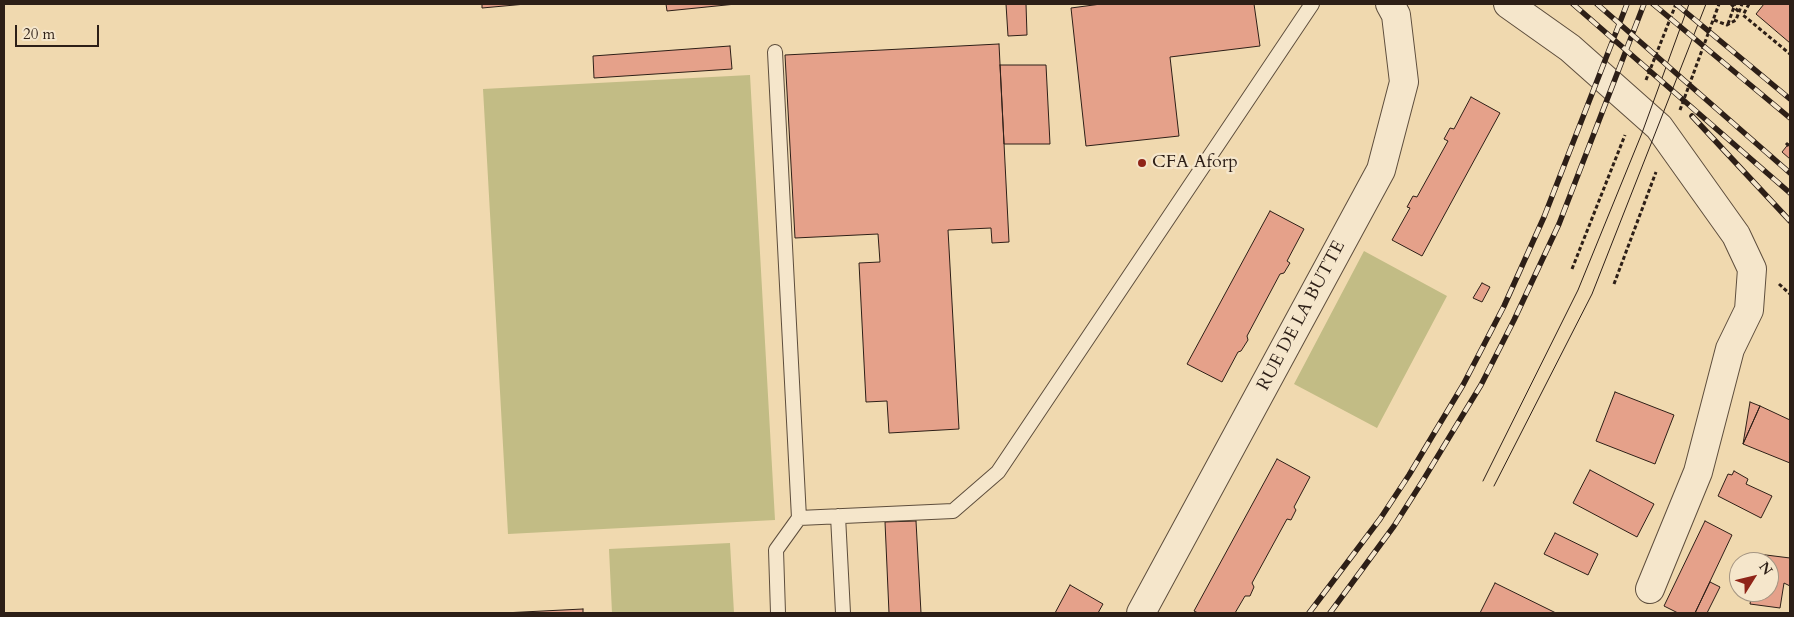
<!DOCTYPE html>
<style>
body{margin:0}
#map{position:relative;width:1794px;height:617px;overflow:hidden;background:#f0d9af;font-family:Cardo,serif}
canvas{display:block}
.frame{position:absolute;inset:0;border:5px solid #2d1f17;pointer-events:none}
.north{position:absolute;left:1729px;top:552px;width:50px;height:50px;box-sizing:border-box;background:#f5e6cb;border:1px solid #a59683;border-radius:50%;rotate:54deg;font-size:14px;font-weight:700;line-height:20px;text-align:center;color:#2d1f17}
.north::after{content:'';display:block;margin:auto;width:18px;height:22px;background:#8f2418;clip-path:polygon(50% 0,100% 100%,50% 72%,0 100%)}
.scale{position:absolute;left:15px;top:25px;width:84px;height:22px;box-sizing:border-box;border:2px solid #2d1f17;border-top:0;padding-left:6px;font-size:15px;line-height:18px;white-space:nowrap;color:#2d1f17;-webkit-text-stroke:4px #f5e6cb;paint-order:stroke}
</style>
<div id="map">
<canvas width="1794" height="617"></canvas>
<div class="frame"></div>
<div class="north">N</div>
<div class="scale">20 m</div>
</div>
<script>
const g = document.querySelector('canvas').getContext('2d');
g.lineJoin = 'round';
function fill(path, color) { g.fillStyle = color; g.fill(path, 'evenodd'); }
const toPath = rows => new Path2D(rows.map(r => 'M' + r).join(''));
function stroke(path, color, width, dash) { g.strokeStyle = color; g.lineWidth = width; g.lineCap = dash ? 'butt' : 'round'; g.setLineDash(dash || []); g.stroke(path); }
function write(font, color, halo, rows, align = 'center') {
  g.font = font + ' Cardo,serif'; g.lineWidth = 4.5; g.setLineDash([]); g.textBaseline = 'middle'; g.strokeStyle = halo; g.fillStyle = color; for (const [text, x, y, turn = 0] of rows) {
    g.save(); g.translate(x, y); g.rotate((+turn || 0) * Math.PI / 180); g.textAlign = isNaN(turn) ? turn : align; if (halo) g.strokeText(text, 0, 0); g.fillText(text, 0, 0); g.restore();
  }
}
const green = toPath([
 [750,75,775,520,508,534,483,89],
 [1364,251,1447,296,1377,428,1294,384],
 [730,543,734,613,612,613,609,549]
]);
const building = toPath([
 [482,4,526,4,482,8,482,4],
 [666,4,736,4,667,11,666,4],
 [1006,4,1026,4,1027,35,1008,36,1006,4],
 [1101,4,1254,4,1260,46,1170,57,1179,136,1086,146,1071,8,1101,4],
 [1764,4,1790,4,1790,43,1756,14,1764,4],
 [999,44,1009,242,992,243,991,228,948,230,959,429,889,433,887,401,866,402,859,263,880,262,878,234,795,238,785,55,999,44],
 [730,46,732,69,594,78,593,56,730,46],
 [1000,65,1046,65,1050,144,1004,144,1000,65],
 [1471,97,1500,113,1422,256,1392,240,1410,208,1407,207,1413,196,1417,197,1448,141,1444,139,1450,128,1454,129,1471,97],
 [1790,142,1790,159,1782,152,1790,142],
 [1270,211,1304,229,1287,261,1290,263,1284,273,1280,274,1247,336,1248,340,1241,351,1238,352,1222,382,1187,364,1270,211],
 [1482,283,1490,287,1482,302,1473,298,1482,283],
 [1615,392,1674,415,1655,464,1596,441,1615,392],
 [1750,402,1760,406,1743,444,1750,402],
 [1760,406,1790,420,1790,463,1743,444,1760,406],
 [1277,459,1310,477,1294,507,1296,510,1291,520,1287,519,1252,583,1254,587,1250,596,1245,596,1235,613,1198,613,1194,611,1277,459],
 [1590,470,1654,504,1637,537,1573,503,1590,470],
 [1734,471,1748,479,1746,484,1772,496,1761,518,1718,496,1728,474,1732,475,1734,471],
 [916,521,921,613,889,613,885,522,916,521],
 [1705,521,1732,535,1695,613,1678,613,1664,606,1705,521],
 [1555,533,1598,554,1588,575,1544,554,1555,533],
 [1758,554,1790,558,1790,586,1784,583,1780,608,1750,604,1752,592,1769,592,1769,562,1756,562,1758,554],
 [1710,582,1720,587,1707,613,1695,613,1710,582],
 [1495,583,1556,613,1480,613,1495,583],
 [1070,585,1103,604,1098,613,1055,613,1070,585],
 [583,609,583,613,503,613,583,609]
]);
const path = toPath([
 [1731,4,1740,13],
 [1749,4,1743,15,1790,54],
 [1714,20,1727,25,1736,20,1742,4],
 [1728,24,1735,4],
 [1646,80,1676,4],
 [1680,110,1719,4],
 [1786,143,1790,147],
 [1572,269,1625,135],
 [1614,284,1656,172],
 [1779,284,1790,294]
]);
const service = toPath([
 [775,52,799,518,953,511,998,472,1312,4],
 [838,516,843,613],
 [778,613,776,550,799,518]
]);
const minor = toPath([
 [1508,4,1570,48,1659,127,1736,235,1752,269,1749,310,1730,349,1698,472,1650,589],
 [1141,613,1381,170,1404,82,1396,15,1390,4]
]);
const tram = toPath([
 [1483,481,1578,290,1642,133,1689,4],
 [1494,486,1592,294,1706,4]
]);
const rail = toPath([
 [1573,4,1790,193],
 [1597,4,1790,173],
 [1653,4,1790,118],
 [1676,4,1790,99],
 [1692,116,1790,221],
 [1309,613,1380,519,1409,475,1463,385,1504,306,1544,217,1627,4],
 [1330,613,1394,526,1422,482,1481,385,1514,320,1559,224,1644,4]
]);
const markers = [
 [1142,163,5,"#8f2418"]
];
const poiNames = [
 ["CFA Aforp",1152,163]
];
const streetNames = [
 ["RUE DE LA BUTTE",1302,316,-62]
];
fill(green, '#c2bc85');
fill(building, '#e5a18a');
stroke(building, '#2d1f17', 1);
stroke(service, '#5e4e3d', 16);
stroke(minor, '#5e4e3d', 30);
stroke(path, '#2d1f17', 3, [4, 2.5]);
stroke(service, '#f5e6cb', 14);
stroke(minor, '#f5e6cb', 28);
stroke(tram, '#2d1f17', 1);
stroke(rail, '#2d1f17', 5.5);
stroke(rail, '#f5e6cb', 4, [11]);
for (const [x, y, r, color] of markers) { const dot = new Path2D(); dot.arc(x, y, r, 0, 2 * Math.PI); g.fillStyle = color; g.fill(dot); stroke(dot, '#f5e6cb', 2); }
write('18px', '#2d1f17', '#f5e6cb', poiNames, 'left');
write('18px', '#2d1f17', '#f5e6cb', streetNames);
</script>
